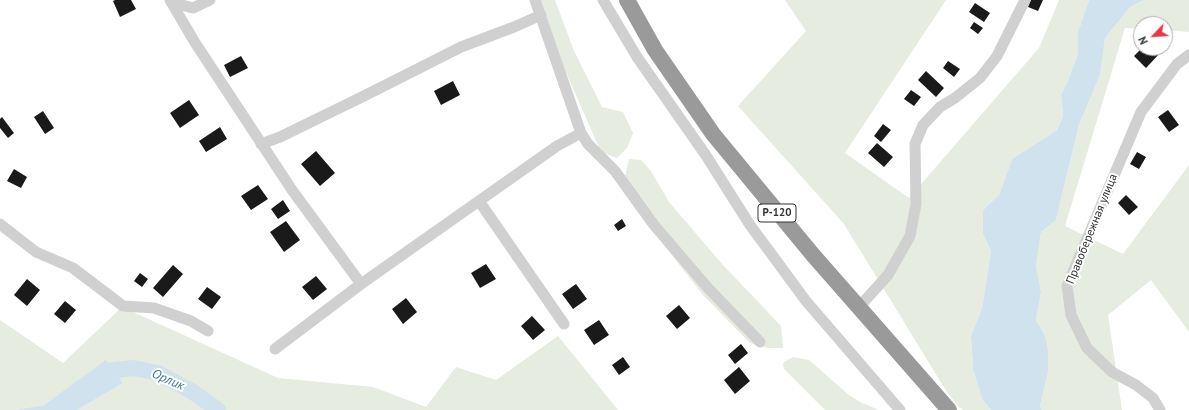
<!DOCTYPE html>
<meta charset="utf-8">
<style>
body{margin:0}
#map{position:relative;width:1189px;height:410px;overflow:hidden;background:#fff;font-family:"PT Sans",sans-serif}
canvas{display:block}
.north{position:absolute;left:1133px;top:16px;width:40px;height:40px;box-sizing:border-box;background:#fff;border:1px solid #adadad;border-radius:50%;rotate:245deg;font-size:11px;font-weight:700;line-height:16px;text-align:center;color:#333}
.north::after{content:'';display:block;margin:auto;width:14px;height:18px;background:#e63946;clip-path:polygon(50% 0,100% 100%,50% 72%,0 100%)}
</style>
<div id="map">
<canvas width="1189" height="410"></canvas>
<div class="north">N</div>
</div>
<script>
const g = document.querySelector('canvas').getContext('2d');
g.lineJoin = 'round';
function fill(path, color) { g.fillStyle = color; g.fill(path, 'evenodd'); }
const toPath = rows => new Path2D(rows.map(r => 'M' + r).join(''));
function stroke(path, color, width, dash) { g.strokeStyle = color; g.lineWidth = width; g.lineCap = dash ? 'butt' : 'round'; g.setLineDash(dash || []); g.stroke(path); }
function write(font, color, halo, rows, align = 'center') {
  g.font = font + ' "PT Sans",sans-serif'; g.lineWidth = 4; g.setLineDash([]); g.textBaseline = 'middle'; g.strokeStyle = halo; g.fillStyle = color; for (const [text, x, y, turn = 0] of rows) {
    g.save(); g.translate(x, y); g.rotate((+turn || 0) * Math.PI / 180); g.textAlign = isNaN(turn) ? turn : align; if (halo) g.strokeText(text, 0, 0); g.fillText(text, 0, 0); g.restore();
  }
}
const green = toPath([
 [534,0,555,0,574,51,602,107,623,112,633,133,627,148,617,158,601,152],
 [785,0,946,0,845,153,909,198,1039,48,1059,0,1089,0,1078,32,1078,54,1068,81,1061,95,1063,116,1057,130,1012,159,999,195,983,210,983,234,991,251,982,309,971,337,973,369,982,399,991,410,963,410,958,406,945,389,844,224,738,106,806,31],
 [1144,0,1189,0,1189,32,1165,30,1165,24,1141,24,1141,29,1125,28,1065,226,1123,254,1189,165,1189,332,1151,280,1108,315,1122,410,1042,410,1040,406,1048,372,1045,336,1036,320,1041,292,1036,266,1041,232,1056,220,1079,125,1100,75,1105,38,1130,7],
 [629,159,641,160,651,171,669,202,723,265,781,326,783,348,768,348,750,343,703,295,634,207,625,176],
 [122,307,278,378,373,387,426,407,456,367,496,380,558,336,618,410,77,410,123,383,106,361,44,405,15,410,0,410,0,320,63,363],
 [793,357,809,360,849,395,862,403,879,410,825,410,784,369,783,365,784,362]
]);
const water = toPath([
 [1089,0,1144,0,1130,7,1105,38,1100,75,1079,125,1056,220,1041,232,1036,266,1041,292,1036,320,1045,336,1048,351,1048,372,1040,406,1042,410,991,410,982,399,973,369,971,336,982,309,991,251,983,234,983,210,999,195,1012,159,1057,130,1063,116,1061,95,1068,81,1078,54,1078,32],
 [106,360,123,383,77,410,15,410,44,405]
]);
const river = toPath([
 [96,380,108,371,133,368,158,373,193,392,218,410]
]);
const building = toPath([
 [115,0,131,0,136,9,120,17,113,1],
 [1031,0,1043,0,1038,11,1028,7],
 [975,3,990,13,984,22,969,12],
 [974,22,983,28,978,34,970,28],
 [1142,48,1157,48,1161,52,1146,68,1134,56],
 [241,56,248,68,230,77,224,65],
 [948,61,960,69,954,77,943,68],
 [926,71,944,88,936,97,918,80],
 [453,81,460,95,441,105,434,91],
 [911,90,921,97,914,106,904,99],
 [189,100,199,115,180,128,170,113],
 [1168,110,1179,125,1169,132,1158,117],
 [43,111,54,128,45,134,34,117],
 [2,117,14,133,8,138,0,128,0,119],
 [883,124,891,130,881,142,874,136],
 [220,127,227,139,206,152,199,141],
 [877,143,893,157,884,167,868,153],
 [316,151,335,173,320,186,301,164],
 [1137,152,1146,157,1139,169,1130,164],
 [14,169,27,177,21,188,7,181],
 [258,185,268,199,251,210,241,196],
 [1126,195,1138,207,1129,215,1118,203],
 [283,200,290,211,278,219,271,209],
 [622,219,626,226,618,231,614,225],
 [286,221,300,240,284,252,270,232],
 [486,264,496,279,480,288,471,273],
 [173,265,183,274,163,297,153,288],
 [140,273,148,279,142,287,134,281],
 [316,276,327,289,313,300,302,287],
 [27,279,40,290,27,306,14,295],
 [576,284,587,299,573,309,562,294],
 [207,287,221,297,212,309,198,299],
 [406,298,417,312,403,324,392,309],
 [65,301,76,310,65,323,54,314],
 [679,305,690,318,677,329,666,316],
 [532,316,545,330,533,340,521,326],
 [599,320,609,335,594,345,584,330],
 [741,344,748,353,735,364,728,355],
 [623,357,630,367,619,375,612,365],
 [739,367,750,381,735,394,724,380]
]);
const minor = toPath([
 [170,0,194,41,292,190,361,284],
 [535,0,581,133],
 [603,0,637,57,705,154,750,225,806,301,900,410],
 [171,2,193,8,210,0],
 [261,144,280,137,366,95,461,47,514,27,541,15],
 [479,201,564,324],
 [0,224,36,252,73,268,123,306,154,308,191,321,208,331],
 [859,307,888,275,910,236,916,204,915,144,923,125,940,107,955,98,980,78,997,56,1025,0],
 [275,349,361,284,557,146,581,133,588,144,615,171,654,225,708,288,760,342],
 [1160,410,1153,398,1136,385,1112,372,1087,348,1071,315,1067,286,1141,112,1177,64,1189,55]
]);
const highway = toPath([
 [627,0,655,50,713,134,813,255,949,410]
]);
const shields = [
 [777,213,38]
];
const shieldNames = [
 ["Р-120",777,213]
];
const streetNames = [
 ["Правобережная улица",1092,229,-68]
];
const waterNames = [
 ["Орлик",168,380,24]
];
fill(green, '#e6ecdf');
fill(water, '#cfe2ee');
stroke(river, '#cfe2ee', 16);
fill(building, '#1a1a1a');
stroke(minor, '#d0d0d0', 11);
stroke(highway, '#9a9a9a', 16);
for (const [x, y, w] of shields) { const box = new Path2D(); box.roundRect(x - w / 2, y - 9, w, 18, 3); g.fillStyle = '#fff'; g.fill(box); stroke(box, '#333', 1); }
write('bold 11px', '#333', null, shieldNames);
write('12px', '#333', '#fff', streetNames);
write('italic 13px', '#3f7597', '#fff', waterNames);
</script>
